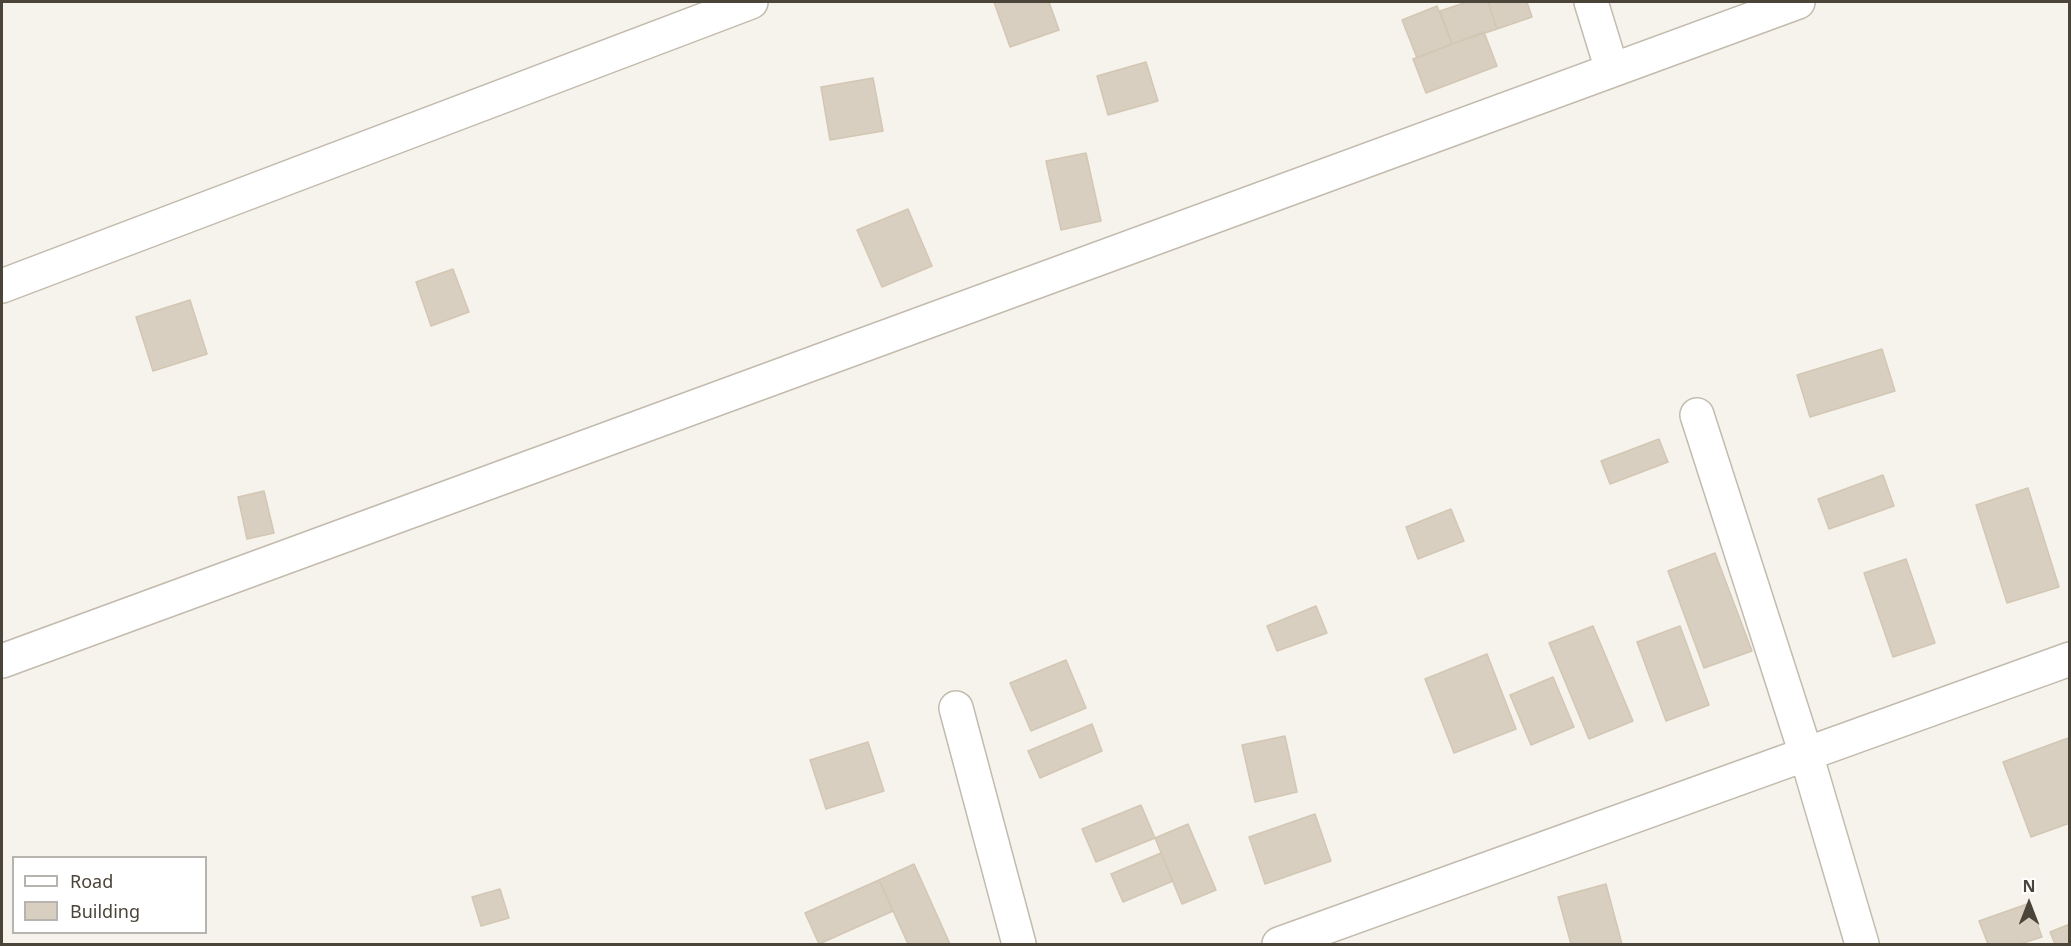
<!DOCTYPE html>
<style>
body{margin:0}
#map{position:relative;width:2071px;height:946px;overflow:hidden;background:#f6f3ec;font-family:"Noto Sans",sans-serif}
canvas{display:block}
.frame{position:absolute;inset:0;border:3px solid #4b4439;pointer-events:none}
.legend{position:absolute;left:12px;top:856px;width:195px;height:78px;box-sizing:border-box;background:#fff;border:2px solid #b7b4b0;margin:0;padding:8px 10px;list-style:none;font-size:18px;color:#4b4439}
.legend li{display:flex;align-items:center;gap:12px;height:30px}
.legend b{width:30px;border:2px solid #b7b4b0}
.north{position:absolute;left:1999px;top:874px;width:60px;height:60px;-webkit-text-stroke:4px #fff;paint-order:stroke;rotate:0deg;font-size:16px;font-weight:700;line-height:24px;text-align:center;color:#4b4439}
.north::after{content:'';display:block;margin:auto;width:21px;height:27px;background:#4b4439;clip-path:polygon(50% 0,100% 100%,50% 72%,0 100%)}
</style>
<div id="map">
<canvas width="2071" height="946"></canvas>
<div class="frame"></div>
<ul class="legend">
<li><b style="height:8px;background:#fff"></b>Road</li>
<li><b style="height:16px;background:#d8cfc1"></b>Building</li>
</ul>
<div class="north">N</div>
</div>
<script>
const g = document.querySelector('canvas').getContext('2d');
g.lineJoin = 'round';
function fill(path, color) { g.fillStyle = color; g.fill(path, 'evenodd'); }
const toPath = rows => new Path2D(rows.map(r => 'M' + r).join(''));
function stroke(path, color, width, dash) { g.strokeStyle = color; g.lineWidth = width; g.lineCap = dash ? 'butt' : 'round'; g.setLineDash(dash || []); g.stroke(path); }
const building = toPath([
 [994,2,1049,2,1059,30,1010,47,994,2],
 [1467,2,1488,2,1497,29,1452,44,1440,11,1467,2],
 [1488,2,1527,2,1532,17,1497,29,1488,2],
 [1437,6,1452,44,1417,58,1402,20,1437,6],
 [1484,32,1497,66,1426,93,1413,59,1484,32],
 [1146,62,1158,101,1108,115,1097,76,1146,62],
 [873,78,883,131,830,140,821,87,873,78],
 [1086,153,1101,221,1061,230,1046,161,1086,153],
 [908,209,932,266,882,287,857,230,908,209],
 [453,269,469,312,431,326,416,282,453,269],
 [190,300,207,354,153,371,136,317,190,300],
 [1882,349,1895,391,1810,417,1797,375,1882,349],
 [1659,439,1668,462,1610,484,1601,461,1659,439],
 [1883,475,1894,506,1829,529,1818,499,1883,475],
 [2028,488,2059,587,2007,603,1976,505,2028,488],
 [264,491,274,533,247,539,238,497,264,491],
 [1451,509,1464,541,1418,559,1406,527,1451,509],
 [1715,553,1752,651,1704,668,1668,571,1715,553],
 [1906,559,1935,643,1893,657,1864,573,1906,559],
 [1316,606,1327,633,1277,651,1267,626,1316,606],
 [1593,626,1633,721,1589,739,1549,643,1593,626],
 [1680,626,1709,705,1666,721,1637,642,1680,626],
 [1487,654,1516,729,1454,753,1425,679,1487,654],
 [1066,660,1086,708,1031,731,1010,683,1066,660],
 [1553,677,1574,727,1531,745,1510,695,1553,677],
 [1092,724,1102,751,1040,778,1028,751,1092,724],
 [1285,736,1297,792,1255,802,1242,745,1285,736],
 [2068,738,2070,742,2070,823,2031,837,2003,762,2068,738],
 [868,742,884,791,826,809,810,760,868,742],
 [1141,805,1155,838,1096,862,1082,829,1141,805],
 [1315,814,1331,861,1265,884,1249,837,1315,814],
 [1188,824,1216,890,1182,904,1155,838,1188,824],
 [1161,853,1173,881,1123,902,1111,874,1161,853],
 [914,864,950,944,908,944,879,880,914,864],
 [879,880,893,911,819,944,805,913,879,880],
 [1606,884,1622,944,1571,944,1558,897,1606,884],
 [500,889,509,918,481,926,472,897,500,889],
 [2030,903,2042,937,2020,944,1988,944,1979,921,2030,903],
 [2070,924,2070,944,2055,944,2050,932,2070,924]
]);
const minor = toPath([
 [1591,2,1612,70],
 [2,286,751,2],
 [1697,415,1806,754,1862,944],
 [2,661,1798,2],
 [956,708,1019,944],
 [1279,944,2070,659]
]);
fill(building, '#d8cfc1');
stroke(building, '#d3c7b4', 1.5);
stroke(minor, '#c2bbae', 36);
stroke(minor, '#fff', 33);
</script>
